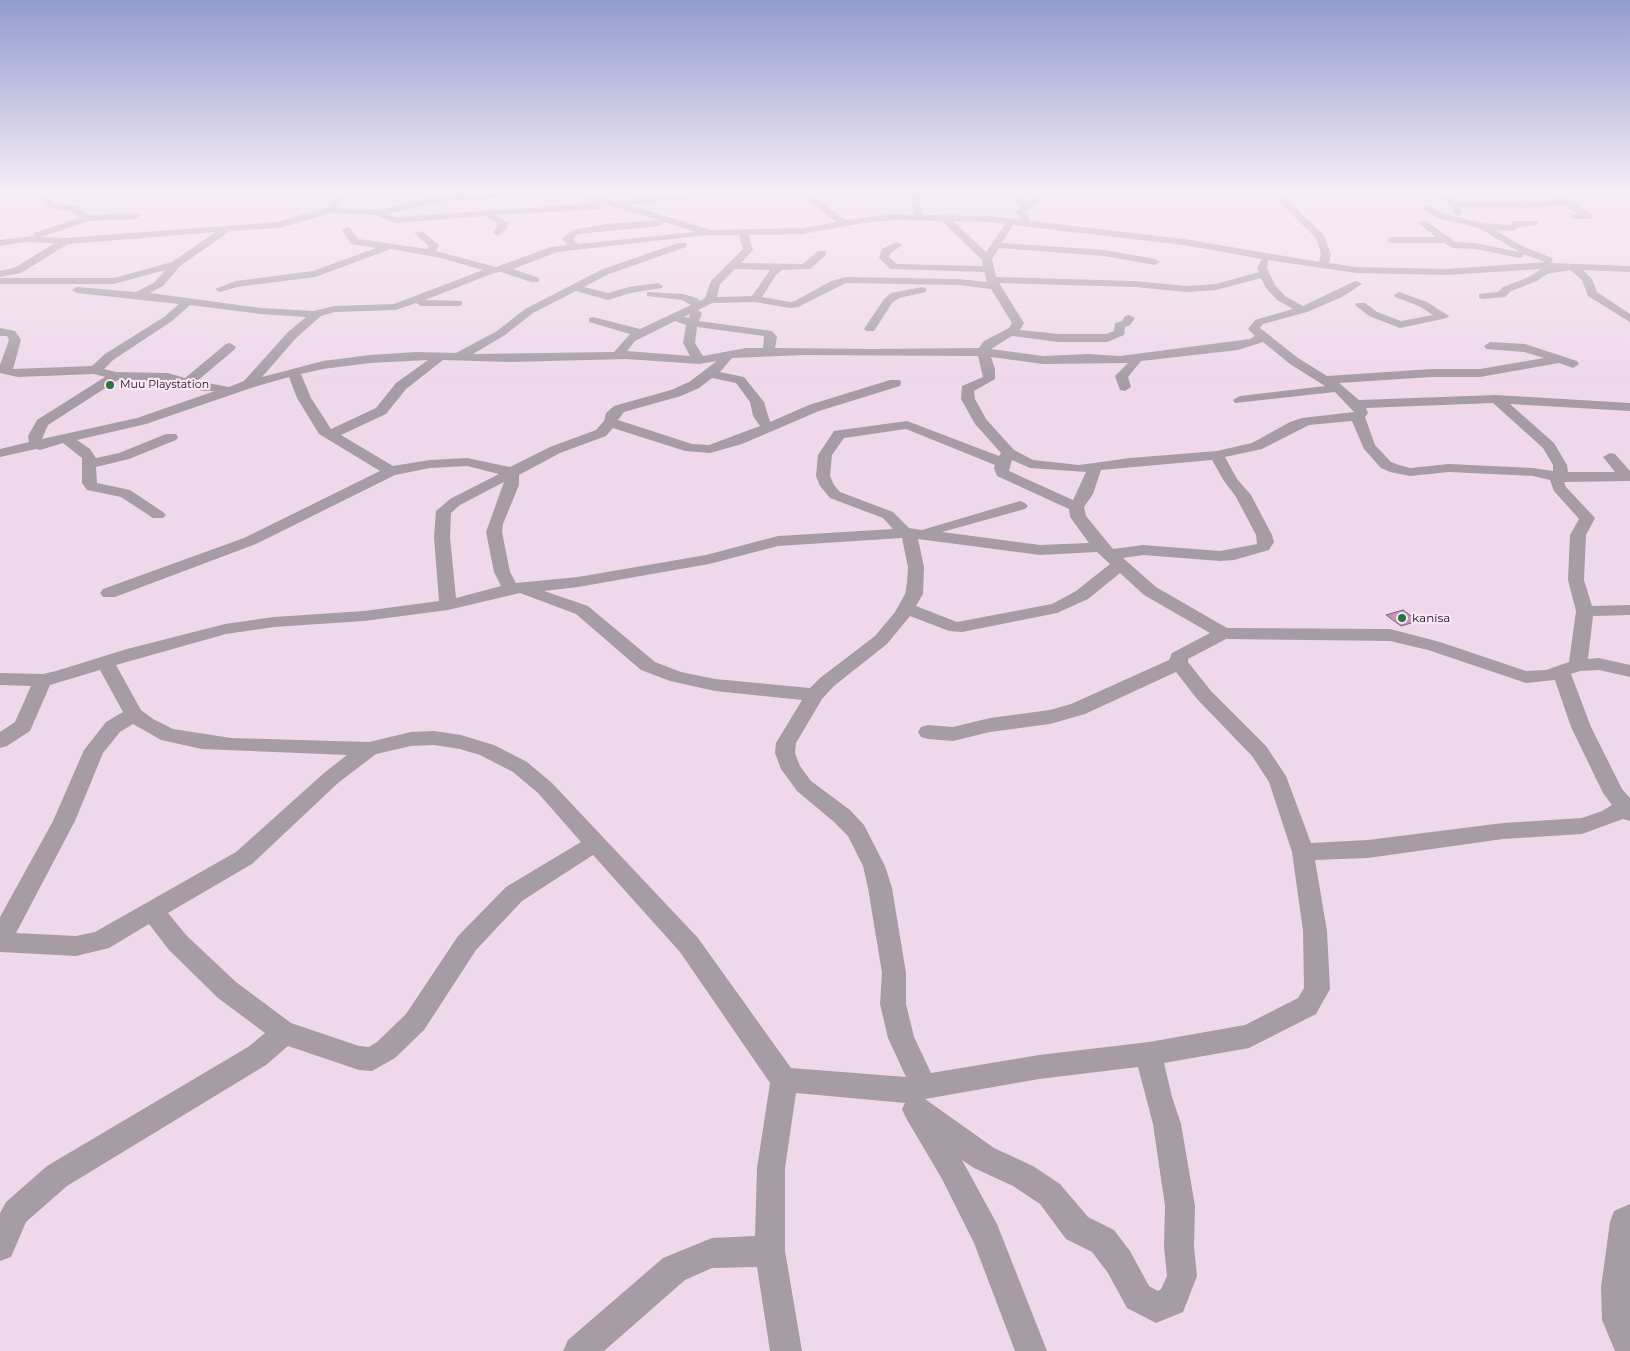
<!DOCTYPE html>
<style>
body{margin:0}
canvas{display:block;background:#eed8ea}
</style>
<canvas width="1630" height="1351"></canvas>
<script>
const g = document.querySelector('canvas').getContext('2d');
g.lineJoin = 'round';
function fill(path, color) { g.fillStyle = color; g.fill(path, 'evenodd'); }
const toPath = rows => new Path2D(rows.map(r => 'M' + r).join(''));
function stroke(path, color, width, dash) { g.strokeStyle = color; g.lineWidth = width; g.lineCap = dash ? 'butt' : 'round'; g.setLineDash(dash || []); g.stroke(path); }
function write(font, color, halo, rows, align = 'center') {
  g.font = font + ' Montserrat,sans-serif'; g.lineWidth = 4.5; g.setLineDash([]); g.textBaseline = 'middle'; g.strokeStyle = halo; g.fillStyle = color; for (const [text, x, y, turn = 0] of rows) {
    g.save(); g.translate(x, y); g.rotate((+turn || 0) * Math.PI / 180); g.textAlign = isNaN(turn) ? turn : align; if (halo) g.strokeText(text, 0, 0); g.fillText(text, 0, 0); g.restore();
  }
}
const building = toPath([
 [1403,610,1418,621,1401,626,1386,615,1403,610]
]);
const minor = toPath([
 [42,192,50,192,49,197,53,204,76,206,87,215,135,213,140,216,135,219,89,221,41,237,66,238,278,222,326,208,342,192,351,192,337,208,380,210,437,196,519,192,582,192,621,203,625,200,697,192,722,192,718,195,628,205,712,230,802,228,836,222,801,195,773,199,749,192,808,192,845,220,895,214,914,215,910,192,918,192,923,215,990,216,1021,220,1016,212,1020,207,1007,192,1016,192,1026,202,1040,192,1050,192,1026,212,1031,221,1184,239,1319,262,1321,254,1316,238,1269,192,1278,192,1324,235,1331,254,1329,263,1356,267,1447,269,1545,262,1523,254,1523,257,1519,258,1476,249,1453,248,1444,243,1391,243,1386,240,1391,237,1436,237,1421,225,1419,223,1424,220,1456,242,1476,243,1519,252,1479,228,1438,218,1423,210,1421,208,1426,205,1444,214,1482,223,1510,225,1514,221,1537,221,1537,225,1520,227,1514,231,1495,230,1522,246,1552,258,1553,260,1550,263,1630,266,1630,272,1583,270,1592,279,1597,292,1630,314,1630,322,1588,296,1582,280,1570,270,1547,274,1537,281,1511,291,1505,297,1483,299,1479,298,1479,294,1498,292,1503,287,1529,277,1541,269,1447,275,1356,273,1268,260,1267,268,1275,285,1285,296,1303,306,1353,282,1357,281,1362,284,1342,297,1307,312,1263,324,1260,328,1298,358,1327,376,1431,369,1480,369,1544,358,1524,352,1486,349,1484,346,1490,342,1525,344,1577,361,1579,364,1573,368,1559,363,1480,377,1431,377,1339,383,1359,400,1496,395,1630,403,1630,411,1510,404,1554,443,1567,465,1568,472,1615,472,1603,457,1610,453,1615,454,1630,471,1630,481,1627,481,1564,482,1566,487,1595,518,1586,535,1584,580,1592,606,1630,605,1630,615,1593,616,1588,659,1599,658,1630,665,1630,677,1599,670,1580,671,1571,674,1591,727,1622,789,1630,798,1630,821,1623,819,1582,834,1503,839,1368,858,1315,860,1327,931,1330,989,1316,1014,1249,1048,1164,1063,1172,1097,1181,1124,1195,1206,1194,1247,1197,1276,1183,1312,1156,1323,1127,1308,1108,1273,1092,1252,1066,1239,1040,1204,1013,1186,974,1168,962,1160,997,1224,1047,1351,1015,1351,974,1243,942,1179,906,1118,902,1109,905,1103,796,1093,785,1168,785,1251,802,1351,770,1351,757,1267,712,1268,685,1280,604,1351,563,1351,568,1340,663,1258,712,1238,755,1236,757,1168,770,1083,680,952,593,855,522,901,476,950,424,1030,395,1058,372,1071,359,1070,288,1046,266,1065,67,1186,26,1222,11,1257,0,1261,0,1213,6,1202,47,1166,248,1047,265,1033,218,998,169,950,149,924,109,948,76,956,0,952,0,917,53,821,84,750,106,722,123,712,100,670,50,685,30,731,7,746,0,748,0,732,15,722,31,686,0,685,0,673,43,674,56,671,127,649,225,624,274,617,364,611,439,601,434,537,436,511,450,499,499,474,467,466,430,468,395,475,256,544,115,597,103,597,100,593,103,589,244,538,380,471,319,434,297,398,289,377,254,387,146,424,77,440,90,449,96,458,119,453,166,434,176,434,178,437,176,440,129,459,96,467,97,483,130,490,163,512,166,515,163,518,153,518,121,497,87,490,82,483,82,458,63,443,40,450,36,449,0,457,0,449,29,442,28,436,37,420,105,377,94,374,18,377,0,373,0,365,9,340,7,336,0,336,0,328,15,331,21,340,13,369,92,366,105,354,164,317,179,304,77,293,72,290,77,287,136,292,155,282,165,270,114,284,0,284,0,278,114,278,172,262,216,232,68,244,21,273,0,277,0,271,14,268,55,243,25,242,0,246,0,240,33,236,34,233,79,218,70,211,47,208,41,197,42,192],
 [570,193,602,203,396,217,388,214,438,202,570,193],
 [608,205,658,220,607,224,572,230,562,239,568,245,551,247,496,267,436,251,439,245,422,231,414,233,429,246,427,249,358,239,350,228,347,227,342,230,351,244,376,248,313,271,236,281,215,289,220,292,237,287,315,277,391,249,441,258,483,270,394,304,335,306,313,311,261,308,150,293,163,286,180,266,230,231,279,228,331,213,375,215,395,223,485,216,498,224,493,233,498,236,506,229,508,223,496,215,604,209,608,205],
 [895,220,942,221,982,260,983,266,897,264,889,257,891,253,902,245,897,242,882,249,879,258,890,269,984,272,987,282,958,279,846,277,831,281,795,301,790,302,762,297,776,275,782,270,810,269,826,255,826,251,818,251,803,264,741,263,753,250,749,235,802,234,863,223,895,220],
 [953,221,990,222,1005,224,986,252,953,221],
 [664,222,696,232,578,244,573,239,578,234,660,226,664,222],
 [1013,225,1184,245,1262,259,1257,268,1259,272,1216,284,1187,286,1135,281,996,277,992,259,999,248,1104,256,1155,265,1160,262,1155,259,1104,250,1002,243,1013,225],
 [707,235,739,235,743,249,711,281,705,298,700,301,697,298,683,294,647,292,647,296,682,300,691,305,640,329,593,317,589,318,589,322,630,334,614,352,473,354,505,335,533,313,576,291,608,300,631,293,662,288,663,286,658,283,629,287,608,293,584,287,609,274,686,247,686,243,678,243,601,270,525,309,497,331,456,353,416,352,370,355,323,361,262,377,296,338,321,316,335,312,396,310,416,303,421,306,458,306,462,305,462,301,425,300,494,273,501,272,531,282,539,282,539,278,513,269,557,252,707,235],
 [735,269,770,270,752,296,717,297,720,284,735,269],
 [1261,278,1266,288,1277,300,1293,309,1255,320,1248,329,1255,336,1250,339,1120,356,1088,354,1043,356,991,349,1012,336,1059,342,1107,342,1124,335,1125,327,1130,325,1135,318,1129,315,1125,316,1122,321,1115,323,1114,331,1106,334,1059,334,1020,330,1024,323,999,283,1135,287,1187,292,1216,290,1261,278],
 [846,283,958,285,991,289,1012,323,1009,328,984,341,979,348,872,349,775,348,777,337,772,331,699,321,702,313,698,310,712,303,755,302,790,308,798,307,846,283],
 [190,305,261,314,306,317,288,332,244,381,229,387,197,381,234,350,236,347,230,343,226,344,185,378,168,373,116,372,104,369,113,360,172,321,190,305],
 [690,314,689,318,684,317,690,314],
 [675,321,686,325,683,343,690,356,627,351,635,341,675,321],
 [697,327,764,336,763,348,746,348,703,356,695,343,697,327],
 [1263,342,1290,364,1325,386,1240,396,1233,400,1235,403,1335,392,1354,412,1302,418,1290,422,1252,443,1217,451,1130,458,1079,465,1033,460,1014,450,986,419,975,399,974,391,995,379,995,369,991,357,1043,364,1128,363,1115,376,1120,390,1125,391,1131,387,1128,377,1141,361,1238,350,1263,342],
 [804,355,978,356,983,377,962,386,961,399,975,424,1001,453,999,456,907,421,834,431,818,455,816,476,820,486,830,498,883,518,893,529,778,536,706,555,578,577,516,583,510,572,502,532,503,524,519,485,519,475,560,453,606,436,613,428,685,451,710,453,742,444,819,411,900,386,901,383,900,380,890,380,809,405,770,422,764,402,744,377,720,372,732,358,804,355],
 [626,359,699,364,717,361,689,382,671,390,614,406,606,413,604,421,596,430,550,447,510,467,467,458,430,460,393,466,341,435,386,414,406,389,443,360,511,362,626,359],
 [428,360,396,383,376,408,331,429,311,398,301,374,323,369,370,363,428,360],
 [712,378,736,383,750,402,753,416,760,426,709,445,692,444,618,420,624,412,681,396,699,388,712,378],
 [118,380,167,381,203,391,215,391,137,418,42,439,48,425,118,380],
 [1493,403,1543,448,1553,465,1553,471,1533,468,1449,464,1410,468,1399,465,1391,462,1375,445,1365,417,1368,413,1366,408,1493,403],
 [1352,421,1364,449,1381,468,1390,472,1410,476,1449,472,1533,476,1550,480,1554,491,1579,519,1570,535,1568,580,1576,611,1569,662,1546,670,1526,671,1440,642,1390,629,1227,628,1156,587,1123,558,1143,555,1220,561,1234,560,1269,550,1274,542,1272,535,1251,495,1237,479,1225,457,1262,449,1309,425,1352,421],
 [906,429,995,465,994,468,997,476,1069,509,1070,517,1089,543,1040,545,942,532,1025,509,1028,506,1025,503,1020,501,922,530,909,528,893,512,840,492,834,485,830,476,832,455,844,438,906,429],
 [1012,460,1030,468,1086,472,1073,500,1009,471,1012,460],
 [1212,460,1224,481,1236,497,1256,535,1257,544,1220,551,1143,545,1113,549,1086,516,1084,507,1093,494,1101,470,1212,460],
 [504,482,486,532,494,572,501,586,456,598,450,537,451,513,460,505,504,482],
 [902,538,908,567,907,583,905,594,895,612,875,636,820,678,810,688,715,679,681,672,655,662,588,606,544,591,578,587,709,564,778,546,902,538],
 [918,539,1040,555,1097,552,1110,564,1076,591,1052,604,957,622,916,606,923,594,924,567,918,539],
 [1120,573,1144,595,1210,633,1172,653,1169,660,1071,704,1050,710,990,718,953,727,928,725,921,727,918,732,921,737,928,739,953,741,990,732,1050,724,1085,714,1176,672,1197,699,1252,756,1269,782,1292,852,1303,931,1304,988,1298,998,1245,1025,1149,1042,1039,1055,931,1073,914,1037,906,1004,906,973,892,888,885,866,864,825,850,810,811,781,800,766,795,753,796,743,822,699,834,686,887,644,910,616,949,631,962,632,1057,613,1088,599,1120,573],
 [520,593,576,614,641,670,670,681,715,691,802,700,776,743,775,753,781,769,797,791,834,822,848,836,863,866,868,888,882,973,880,1004,888,1038,906,1077,791,1068,698,938,552,783,527,762,494,745,461,735,434,731,411,732,369,742,231,738,173,729,153,719,141,710,116,665,226,634,274,627,364,621,448,610,520,593],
 [1226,639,1390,641,1428,650,1526,683,1555,680,1571,727,1603,793,1612,805,1602,811,1582,818,1503,823,1368,840,1311,843,1286,776,1266,746,1211,691,1188,662,1188,659,1226,639],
 [133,724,161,740,202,749,347,755,324,773,236,852,95,932,76,936,16,933,75,821,103,753,120,732,133,724],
 [434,745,460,749,480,755,513,772,538,793,581,842,506,887,458,936,406,1014,377,1042,369,1047,359,1046,291,1023,236,982,187,936,168,913,252,864,338,783,376,754,411,746,434,745],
 [1138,1067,1153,1124,1165,1206,1164,1247,1167,1276,1161,1289,1158,1291,1149,1286,1130,1251,1114,1230,1088,1217,1060,1184,1033,1166,994,1148,925,1099,1039,1079,1138,1067],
 [1435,192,1444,192,1455,201,1535,202,1556,200,1548,192,1557,192,1595,216,1590,219,1571,219,1571,215,1579,214,1563,205,1535,208,1459,207,1463,213,1458,216,1455,215,1449,205,1435,192],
 [922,287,926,288,926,292,899,298,892,303,874,331,866,331,864,329,884,299,891,293,922,287],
 [1399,292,1427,302,1449,316,1447,318,1400,328,1369,316,1355,305,1357,303,1365,303,1377,312,1401,321,1433,315,1419,306,1395,297,1394,295,1399,292],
 [1630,1204,1630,1351,1615,1351,1602,1320,1601,1287,1610,1222,1614,1211,1630,1204]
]);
const markers = [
 [110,385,5,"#2a7442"],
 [1402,618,5,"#2a7442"]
];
const farPoinames = [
 ["Muu Playstation",120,385]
];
const poiNames = [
 ["kanisa",1412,618]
];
fill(building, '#c990c1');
stroke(building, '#7a6877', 1);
fill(minor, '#a69da4');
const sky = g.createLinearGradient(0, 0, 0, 381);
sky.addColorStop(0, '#919ccf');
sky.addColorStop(0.5, '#f7edf6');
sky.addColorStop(1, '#f7edf600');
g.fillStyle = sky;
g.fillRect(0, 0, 1630, 381);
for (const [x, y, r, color] of markers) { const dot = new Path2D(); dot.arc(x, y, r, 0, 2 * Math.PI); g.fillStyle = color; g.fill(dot); stroke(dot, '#fbe6f8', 2); }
write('11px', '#1a1319', '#fbe6f8', farPoinames, 'left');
write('12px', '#1a1319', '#fbe6f8', poiNames, 'left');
</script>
